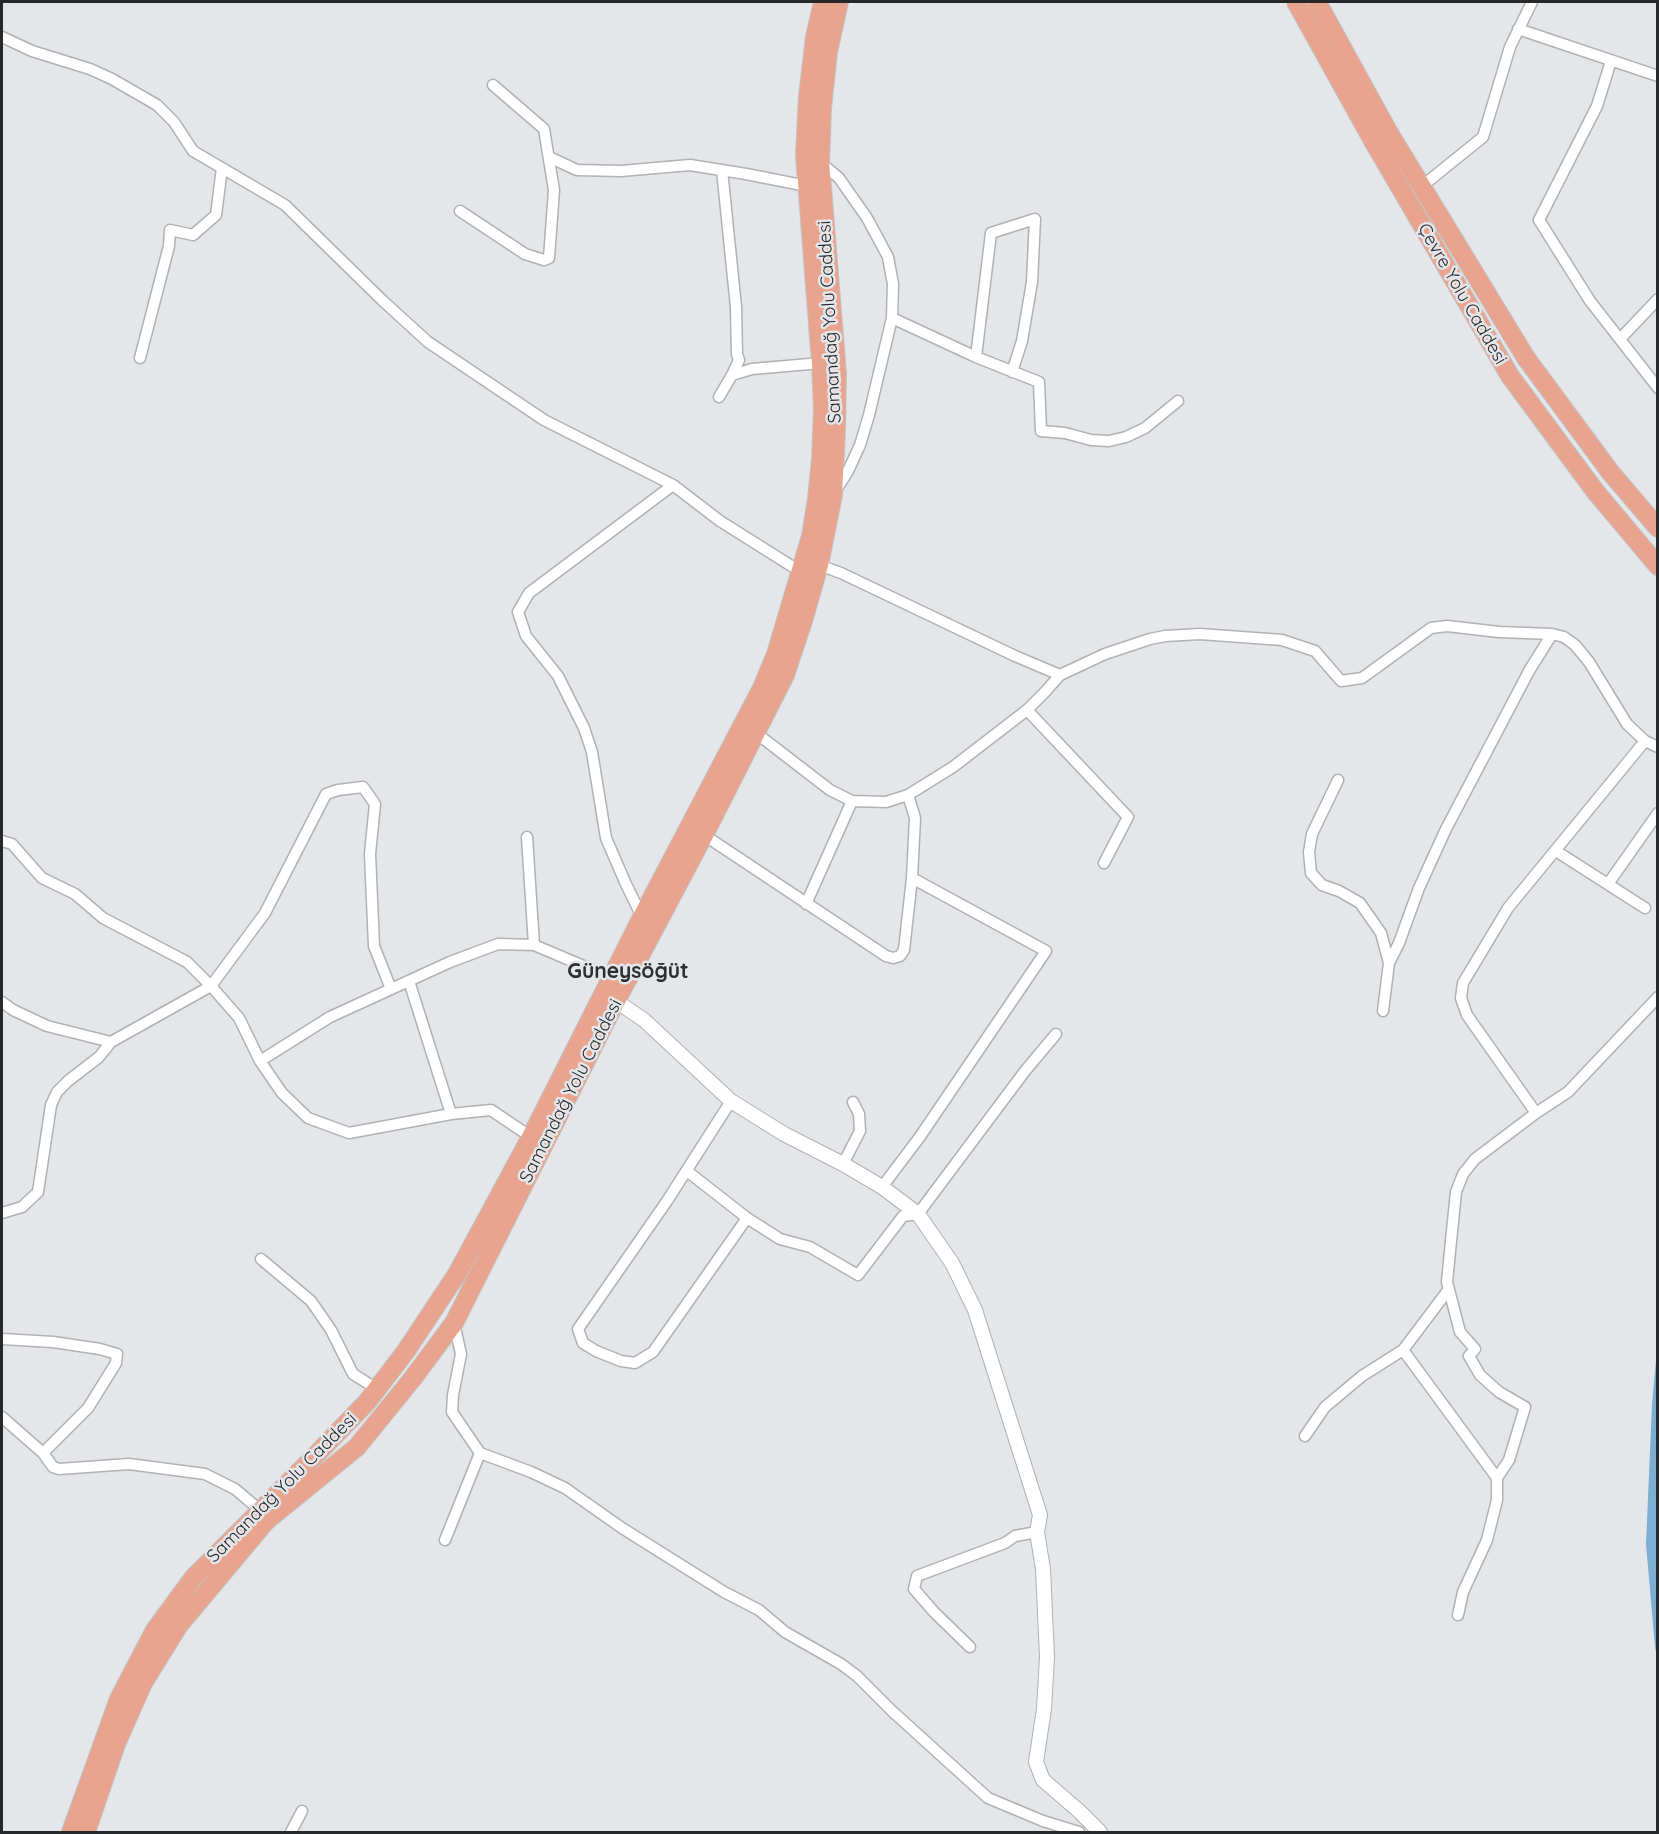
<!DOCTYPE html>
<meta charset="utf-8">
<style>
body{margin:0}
#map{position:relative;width:1659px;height:1834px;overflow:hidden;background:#e4e6ea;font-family:Quicksand,sans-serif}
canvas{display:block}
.frame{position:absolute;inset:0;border:3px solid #262728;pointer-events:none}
</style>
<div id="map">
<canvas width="1659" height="1834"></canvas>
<div class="frame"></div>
</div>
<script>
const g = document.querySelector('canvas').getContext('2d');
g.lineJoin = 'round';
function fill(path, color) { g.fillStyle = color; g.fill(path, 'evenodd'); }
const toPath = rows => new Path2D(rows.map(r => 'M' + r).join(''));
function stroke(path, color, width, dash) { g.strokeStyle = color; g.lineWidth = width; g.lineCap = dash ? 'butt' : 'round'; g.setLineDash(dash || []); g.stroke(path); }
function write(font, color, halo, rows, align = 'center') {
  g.font = font + ' Quicksand,sans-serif'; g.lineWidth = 5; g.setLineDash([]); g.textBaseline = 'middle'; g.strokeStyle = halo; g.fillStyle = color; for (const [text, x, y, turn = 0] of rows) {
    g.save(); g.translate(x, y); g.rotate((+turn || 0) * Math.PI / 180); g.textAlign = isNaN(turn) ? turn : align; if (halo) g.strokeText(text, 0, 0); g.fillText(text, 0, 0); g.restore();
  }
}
const water = toPath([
 [1657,1349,1658,1657,1657,1657,1655,1647,1646,1544,1652,1405]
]);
const minor = toPath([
 [1518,29,1658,76],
 [2,37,32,51,90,69,112,79,157,105,174,122,193,151,285,205,383,301,428,342,544,420,673,485,720,521,801,572],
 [1611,61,1597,106,1539,220,1590,301,1658,388],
 [549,157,577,170,621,171,690,165,746,174,807,186],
 [820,162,839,178,867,218,888,257,893,284,892,318,869,415,860,445,848,471,836,490],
 [722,170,736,307,737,354,739,360,732,375],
 [1421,187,1483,137,1510,47,1532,2],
 [460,211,525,254,544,260,549,258,554,190,544,129,493,85],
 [892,318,976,357,1039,382,1041,431,1065,433,1091,440,1109,441,1126,437,1145,428,1178,401],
 [1620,339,1658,299],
 [976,357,991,233,1035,219,1032,282,1022,341,1012,372],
 [140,358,169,246,170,230,193,235,216,215,222,168],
 [719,397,732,375,752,369,821,363],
 [819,565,841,573,1015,656,1060,675],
 [1027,710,1128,817,1104,863],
 [756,733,830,790,852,801,886,802,908,795,953,767,1027,710,1045,692,1060,675,1105,654,1150,639,1165,636,1200,634,1282,640,1315,651,1341,681,1362,678,1431,628,1447,626,1499,632,1552,634,1564,637,1575,645,1589,662,1627,724,1645,741],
 [1338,780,1312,834,1309,852,1311,873,1322,885,1339,891,1360,903,1381,933,1389,963],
 [704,835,886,956,893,958,900,956,904,950,912,878],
 [527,837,534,945],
 [2,841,12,844,42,878,75,894,103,918,187,962,211,986,239,1018,260,1061,282,1093,308,1118,349,1133,451,1114,491,1110,531,1137],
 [1556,851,1645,908],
 [1608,884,1658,813],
 [806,904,852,801],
 [642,917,625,882,606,838,592,752,584,728,558,676,526,636,518,612,529,593,673,485],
 [409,981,451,1114],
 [2,1002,13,1010,47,1026,111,1042],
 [1383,1011,1389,963,1399,943,1419,888,1446,829,1529,671,1552,634],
 [260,1061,330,1017,450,962,498,944,534,945,612,978],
 [731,1101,667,1201,578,1329,583,1343,596,1351,621,1361,635,1363,653,1352,747,1218],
 [1536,1113,1568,1092,1658,997],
 [843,1164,860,1131,859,1114,853,1102],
 [687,1171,747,1218,780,1239,810,1247,858,1275,903,1216,918,1214,1025,1071,1056,1034],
 [882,1187,919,1138,1046,951,912,878,915,818,908,795],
 [2,1213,22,1207,38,1192,51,1105,57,1092,68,1081,99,1057,111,1042,211,986,265,913,326,794,338,790,363,787,375,804,370,854,374,946,391,989],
 [261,1259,311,1301,331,1330,353,1374,377,1389],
 [454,1323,461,1354,453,1395,452,1412,480,1453,531,1472,565,1488,622,1528,724,1592,759,1610,785,1632,841,1664,857,1676,892,1711,988,1798,1043,1821,1079,1832],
 [2,1339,53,1342,100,1349,117,1354,116,1363,88,1408,43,1453],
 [1403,1350,1497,1478,1497,1500,1487,1540,1463,1592,1458,1615],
 [2,1417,43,1453,53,1467,59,1469,129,1464,205,1474,235,1489,261,1511],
 [1305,1436,1325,1407,1362,1376,1403,1350,1449,1289],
 [1497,1478,1509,1460,1525,1407,1499,1392,1480,1375,1469,1356,1475,1349,1460,1332,1447,1282,1451,1241,1456,1192,1463,1174,1475,1159,1536,1113,1467,1015,1461,998,1463,983,1508,908,1645,741,1658,747],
 [445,1540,480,1453],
 [970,1647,934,1612,914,1589,917,1576,1005,1543,1015,1536,1037,1532],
 [291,1832,302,1811]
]);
const tertiary = toPath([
 [616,1001,644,1020,731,1101,784,1134,843,1164,882,1187,918,1214,952,1263,975,1310,1040,1515,1037,1532,1043,1569,1047,1657,1044,1709,1036,1762,1043,1780,1079,1811,1100,1832]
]);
const trunk = toPath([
 [1296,2,1373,141,1510,376,1595,491,1658,566],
 [1317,2,1389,133,1526,358,1611,473,1658,528],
 [71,1832,119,1699,155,1630,194,1577,311,1460,367,1402,406,1351,457,1274,531,1137,642,917,762,688,776,654,811,536,817,499,821,459,823,410,821,363,805,155,808,96,815,37,823,2],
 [86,1832,116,1744,143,1683,179,1625,266,1521,357,1447,413,1378,454,1323,616,1001,704,835,785,675,803,621,819,565,833,495,836,429,837,374,820,162,822,108,828,52,839,2]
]);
const streetNames = [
 ["Çevre Yolu Caddesi",1462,294,60],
 ["Samandağ Yolu Caddesi",830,322,-93],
 ["Samandağ Yolu Caddesi",571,1091,-63],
 ["Samandağ Yolu Caddesi",282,1488,-45]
];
const quarterNames = [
 ["Güneysöğüt",628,972]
];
fill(water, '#7baed2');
stroke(minor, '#afb1b5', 13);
stroke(tertiary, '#afb1b5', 16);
stroke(trunk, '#c2c3c3', 20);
stroke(minor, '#fff', 10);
stroke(tertiary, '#fff', 14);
stroke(trunk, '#e8a48e', 18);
write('18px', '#262728', '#e4e6ea', streetNames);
write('bold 21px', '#2c2e31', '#e4e6ea', quarterNames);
</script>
